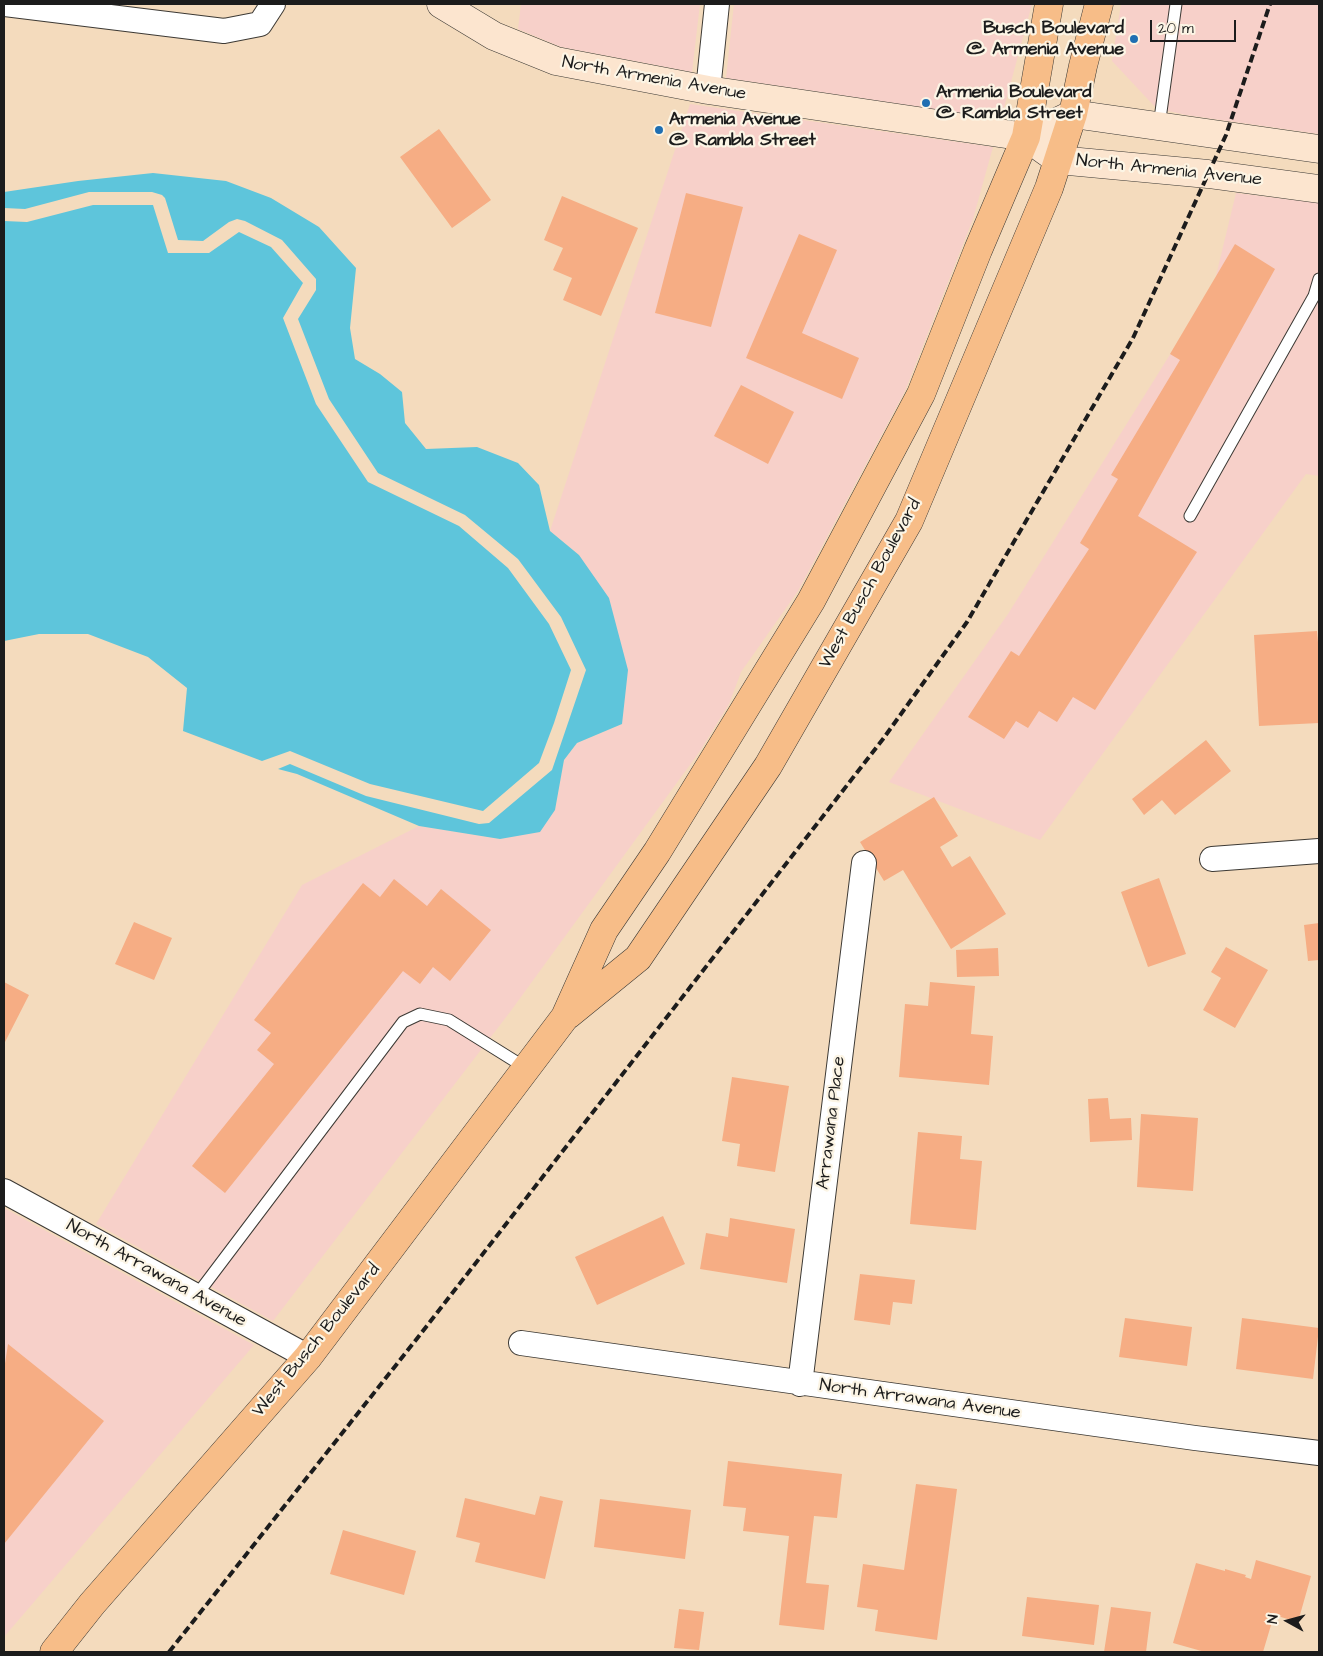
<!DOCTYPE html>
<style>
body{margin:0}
#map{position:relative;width:1323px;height:1656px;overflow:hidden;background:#f4dbbd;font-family:"Architects Daughter",sans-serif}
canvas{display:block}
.frame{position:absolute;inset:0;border:5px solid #1c1c1c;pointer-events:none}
.north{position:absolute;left:1263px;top:1596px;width:50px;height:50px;-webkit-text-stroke:4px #fcf5e5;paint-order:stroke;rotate:277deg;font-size:14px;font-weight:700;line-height:20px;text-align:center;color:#1c1c1c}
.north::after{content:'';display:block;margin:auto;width:18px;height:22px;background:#1c1c1c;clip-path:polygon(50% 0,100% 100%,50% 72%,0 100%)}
.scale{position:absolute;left:1150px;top:20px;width:86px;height:22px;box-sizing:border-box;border:2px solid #1c1c1c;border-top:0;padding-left:6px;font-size:15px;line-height:18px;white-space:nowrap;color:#1c1c1c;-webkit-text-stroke:4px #fcf5e5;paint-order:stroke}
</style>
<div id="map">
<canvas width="1323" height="1656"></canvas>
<div class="frame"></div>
<div class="north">N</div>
<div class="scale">20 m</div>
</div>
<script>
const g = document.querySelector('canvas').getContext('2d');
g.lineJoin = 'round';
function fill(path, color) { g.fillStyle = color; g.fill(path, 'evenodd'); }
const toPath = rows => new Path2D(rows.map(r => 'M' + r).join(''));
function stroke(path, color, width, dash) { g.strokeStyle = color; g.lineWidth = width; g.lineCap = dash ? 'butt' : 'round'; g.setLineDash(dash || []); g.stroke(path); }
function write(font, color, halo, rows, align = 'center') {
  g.font = font + ' "Architects Daughter",sans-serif'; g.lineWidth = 4.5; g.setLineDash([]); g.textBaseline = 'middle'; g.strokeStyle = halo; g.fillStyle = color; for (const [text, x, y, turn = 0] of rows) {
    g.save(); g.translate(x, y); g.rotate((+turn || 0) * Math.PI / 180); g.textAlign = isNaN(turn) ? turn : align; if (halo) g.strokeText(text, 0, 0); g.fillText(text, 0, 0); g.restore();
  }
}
const built = toPath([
 [521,4,700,4,692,72,561,47,518,29],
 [734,4,1032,4,1001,119,726,78],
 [1121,4,1319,4,1319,134,1186,115,1156,108,1112,61],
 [690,104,993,147,973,219,905,391,798,591,741,672,729,704,700,751,510,1012,273,1321,96,1224,302,885,419,826,500,839,555,810,564,760,577,743,622,724,579,555,550,531],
 [1236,193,1319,203,1319,476,1306,474,1040,840,889,782,1008,614,1214,284],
 [4,1208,254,1345,4,1637]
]);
const water = toPath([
 [153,173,226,181,271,198,319,227,356,268,350,328,355,359,380,374,402,392,405,423,426,449,477,447,518,463,539,485,550,531,579,555,609,598,628,670,622,724,577,743,564,760,555,810,540,832,500,839,419,826,297,774,278,769,290,764,366,796,479,824,489,823,552,770,586,670,561,617,518,559,465,515,378,473,329,399,298,319,316,290,316,279,282,240,245,221,237,219,229,222,203,241,178,240,165,198,162,195,152,192,89,192,25,209,4,208,4,192,78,181],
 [93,205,153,205,168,253,209,253,239,232,271,247,303,283,283,318,316,404,368,482,459,526,508,568,549,624,571,670,554,723,539,763,483,811,370,784,290,751,262,761,183,731,187,688,148,657,88,634,39,634,4,641,4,221,27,222]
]);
const building = toPath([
 [439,129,491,200,452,228,400,157],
 [686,193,743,207,711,327,655,313],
 [562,196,638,228,601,316,563,300,572,278,553,270,563,248,544,240],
 [799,234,837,250,802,333,859,358,842,399,746,358],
 [1235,244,1275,269,1138,516,1197,552,1095,710,1073,697,1057,722,1039,711,1028,728,1016,721,1004,739,968,717,1011,651,1019,656,1089,549,1080,543,1118,479,1111,475,1180,360,1170,354],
 [741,385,794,412,768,464,714,436],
 [1317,631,1319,654,1319,723,1259,726,1254,635],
 [1206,740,1231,771,1175,815,1162,800,1144,815,1132,799],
 [934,797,958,836,940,847,952,867,970,856,1006,914,951,949,903,870,884,881,860,842],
 [1159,878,1186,954,1148,967,1121,892],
 [394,879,427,906,441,889,491,930,450,981,433,967,420,984,403,971,225,1193,192,1166,274,1064,257,1050,271,1033,254,1020,363,883,380,897],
 [134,922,172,938,154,980,115,964],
 [1319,923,1319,960,1308,961,1304,925],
 [1226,947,1268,970,1235,1028,1203,1010,1221,978,1211,972],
 [998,948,999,976,957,977,956,950],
 [4,982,29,995,4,1044],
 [930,982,975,986,971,1034,993,1036,989,1085,899,1077,905,1004,928,1006],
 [732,1077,789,1086,775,1172,737,1166,740,1144,722,1141],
 [1108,1098,1110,1119,1131,1118,1132,1140,1090,1142,1088,1099],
 [1141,1114,1198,1118,1193,1191,1137,1187],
 [918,1132,962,1136,960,1159,982,1161,976,1230,910,1224],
 [663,1216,685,1264,597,1305,575,1257],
 [730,1218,795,1229,787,1283,700,1269,706,1233,728,1237],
 [860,1274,915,1280,912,1304,893,1302,890,1325,854,1320],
 [1125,1318,1192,1327,1187,1366,1119,1357],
 [1242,1318,1319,1328,1313,1379,1236,1369],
 [8,1344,104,1421,4,1544,4,1370],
 [728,1461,842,1474,837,1518,814,1516,806,1583,829,1585,824,1630,779,1625,789,1536,743,1531,746,1508,723,1506],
 [916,1484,957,1489,937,1640,875,1631,878,1610,857,1607,863,1564,904,1570],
 [540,1496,563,1501,545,1579,475,1562,480,1543,456,1537,465,1498,535,1515],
 [600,1499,691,1510,685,1559,594,1547],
 [343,1530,416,1551,404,1595,330,1574],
 [1256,1560,1311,1576,1298,1622,1274,1615,1263,1652,1205,1652,1173,1643,1196,1563,1225,1571,1225,1569,1246,1575,1245,1577,1251,1579],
 [1027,1597,1099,1605,1094,1645,1022,1636],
 [1111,1607,1151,1612,1146,1652,1104,1652],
 [679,1609,704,1612,699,1650,674,1648]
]);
const service = toPath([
 [1159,126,1176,4],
 [1190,516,1314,296,1319,279],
 [196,1296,403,1022,420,1014,449,1020,526,1068]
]);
const minor = toPath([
 [5,4,224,31,260,24,273,4],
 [708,90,717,4],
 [1212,859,1319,851],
 [4,1191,308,1357],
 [521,1343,1195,1438,1319,1453],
 [800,1384,864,863]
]);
const secondary = toPath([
 [441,4,494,36,556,61,708,90,1026,137,1058,160,1208,174,1319,189],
 [1026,137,1073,114,1319,149]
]);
const primary = toPath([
 [568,1015,638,958,768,766,909,521,1049,188,1073,114,1083,66,1099,4],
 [54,1652,92,1604,308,1357,565,1017,604,930,657,852,811,601,921,394,978,250,1026,137,1049,4]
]);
const rail = toPath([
 [169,1652,419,1336,883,739,967,622,1133,338,1226,135,1270,4]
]);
const markers = [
 [1134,39,5,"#1f6fb2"],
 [926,103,5,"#1f6fb2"],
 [659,130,5,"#1f6fb2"]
];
const poiNames = [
 ["Busch Boulevard",1124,29,"right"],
 ["@ Armenia Avenue",1124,50,"right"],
 ["Armenia Boulevard",936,93],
 ["@ Rambla Street",936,114],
 ["Armenia Avenue",669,120],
 ["@ Rambla Street",669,141]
];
const streetNames = [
 ["North Armenia Avenue",654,79,10],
 ["North Armenia Avenue",1169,171,6],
 ["West Busch Boulevard",871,584,-61],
 ["Arrawana Place",832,1123,-83],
 ["North Arrawana Avenue",156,1274,29],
 ["West Busch Boulevard",317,1341,-51],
 ["North Arrawana Avenue",920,1400,8]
];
fill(built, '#f7d0c9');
fill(water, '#5ec5db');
fill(building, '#f6ad84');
stroke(service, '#3c3934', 13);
stroke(minor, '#3c3934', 26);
stroke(secondary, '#3c3934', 29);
stroke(primary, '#3c3934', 29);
stroke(service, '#fff', 11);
stroke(minor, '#fff', 24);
stroke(secondary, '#fce5cf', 28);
stroke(primary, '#f7bd88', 28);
stroke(rail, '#1c1c1c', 4, [8, 4]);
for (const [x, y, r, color] of markers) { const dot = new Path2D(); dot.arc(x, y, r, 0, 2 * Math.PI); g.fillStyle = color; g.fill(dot); stroke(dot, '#fcf5e5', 2); }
write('bold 18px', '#1c1c1c', '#fcf5e5', poiNames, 'left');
write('18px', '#1c1c1c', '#fcf5e5', streetNames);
</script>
